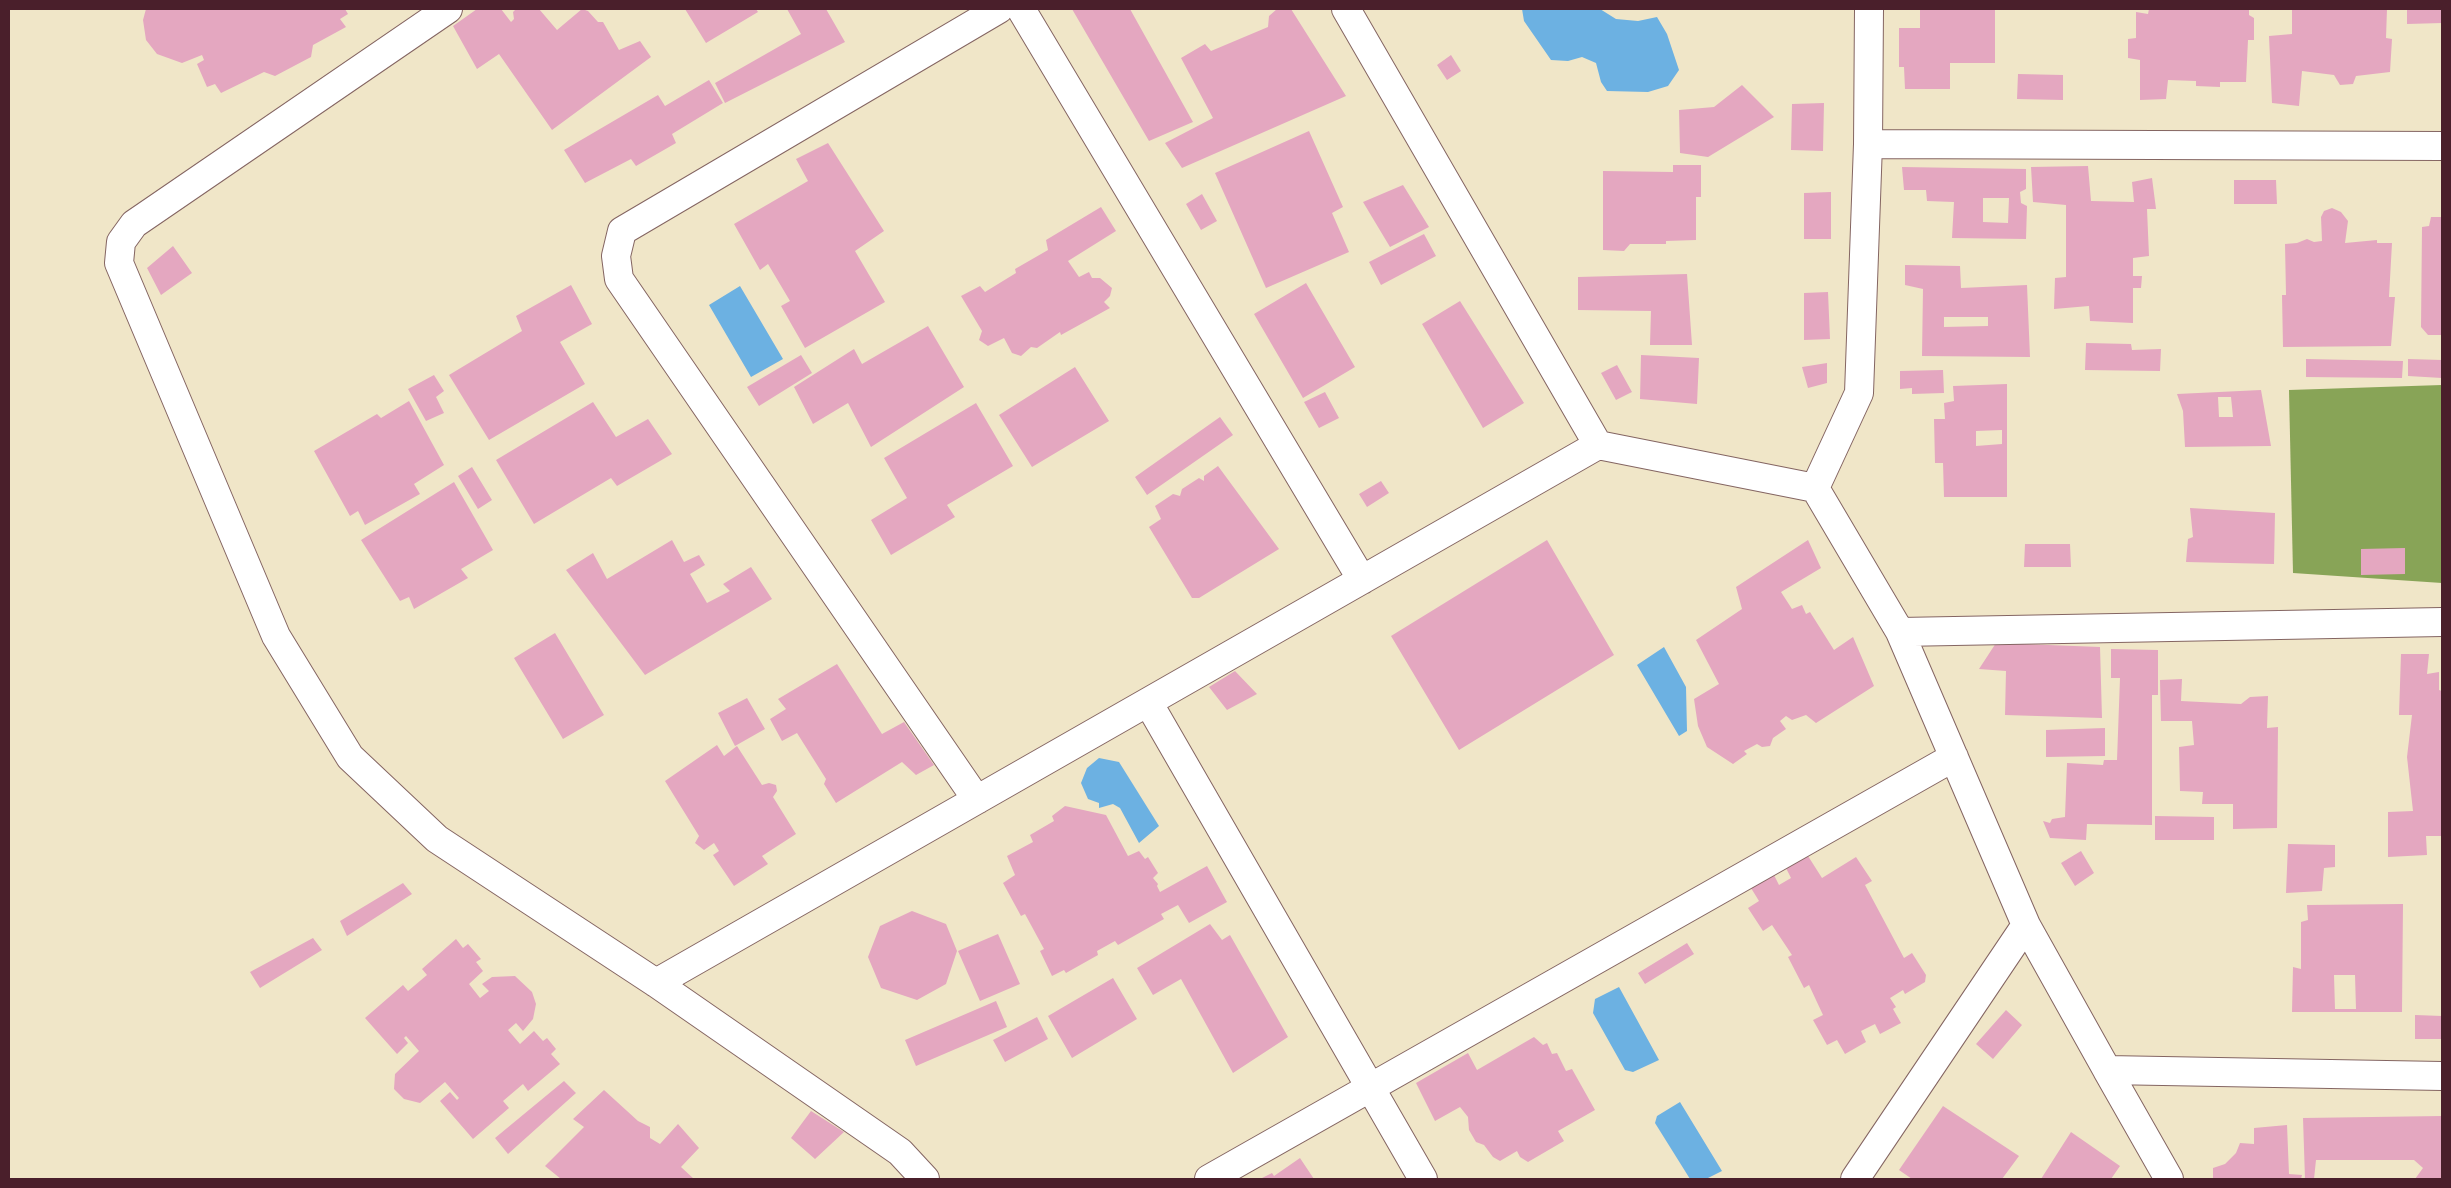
<!DOCTYPE html>
<style>
body{margin:0}
#map{position:relative;width:2451px;height:1188px;overflow:hidden;background:#f0e6c8;font-family:Sriracha,sans-serif}
canvas{display:block}
.frame{position:absolute;inset:0;border:10px solid #4a1f2b;pointer-events:none}
</style>
<div id="map">
<canvas width="2451" height="1188"></canvas>
<div class="frame"></div>
</div>
<script>
const g = document.querySelector('canvas').getContext('2d');
g.lineJoin = 'round';
function fill(path, color) { g.fillStyle = color; g.fill(path, 'evenodd'); }
const toPath = rows => new Path2D(rows.map(r => 'M' + r).join(''));
function stroke(path, color, width, dash) { g.strokeStyle = color; g.lineWidth = width; g.lineCap = dash ? 'butt' : 'round'; g.setLineDash(dash || []); g.stroke(path); }
const forest = toPath([
 [2442,385,2442,583,2293,573,2289,390]
]);
const water = toPath([
 [1522,9,1600,9,1616,19,1638,21,1657,17,1667,34,1679,70,1668,86,1648,92,1607,91,1601,82,1596,63,1582,57,1568,61,1551,60,1524,21],
 [740,286,783,359,751,377,709,305],
 [1664,647,1686,687,1687,731,1679,736,1637,665],
 [1099,758,1119,762,1159,826,1139,843,1120,808,1113,804,1099,808,1099,803,1088,799,1081,783,1087,768],
 [1619,987,1659,1060,1633,1072,1625,1070,1593,1013,1595,999],
 [1680,1102,1722,1171,1706,1179,1690,1179,1655,1123,1657,1116]
]);
const building = toPath([
 [146,9,345,9,348,14,340,19,346,27,313,45,311,57,275,76,264,72,221,93,215,84,207,87,197,64,204,60,202,55,182,63,157,54,146,40,143,20],
 [477,9,501,9,511,22,514,19,513,12,516,9,539,9,557,30,582,9,588,11,598,22,603,22,619,50,640,41,651,57,552,130,499,54,477,69,453,26],
 [685,9,756,9,758,12,706,43],
 [787,9,826,9,845,42,725,103,715,83,801,34],
 [1072,9,1130,9,1193,122,1149,141],
 [1277,9,1291,9,1346,96,1182,168,1165,143,1213,118,1181,58,1205,44,1211,51,1268,27,1269,16],
 [1920,9,1995,9,1995,63,1950,63,1950,89,1905,89,1904,67,1899,67,1899,28,1920,28],
 [2149,9,2249,9,2249,15,2254,18,2254,40,2248,40,2246,82,2220,82,2220,87,2196,86,2196,81,2168,80,2166,99,2140,100,2140,60,2128,58,2128,39,2136,38,2136,12,2148,14],
 [2292,9,2387,9,2386,38,2392,39,2390,72,2356,76,2353,84,2340,85,2334,75,2302,71,2299,106,2272,103,2269,36,2292,34],
 [2407,9,2442,9,2442,23,2407,24],
 [1451,55,1461,71,1447,80,1437,65],
 [2018,74,2063,75,2063,100,2017,99],
 [709,80,723,103,672,134,676,143,636,166,631,159,585,183,564,150,658,95,665,106],
 [1742,85,1774,117,1708,157,1680,153,1679,110,1714,107],
 [1824,103,1823,151,1791,150,1792,104],
 [1309,131,1343,207,1332,213,1349,252,1266,288,1215,173],
 [828,143,884,231,855,251,885,302,805,348,781,306,790,301,768,264,760,270,734,224,808,181,796,159],
 [1673,165,1701,165,1701,197,1696,197,1696,240,1666,241,1666,244,1630,244,1624,251,1603,250,1603,171,1673,172],
 [2088,166,2091,201,2134,202,2132,182,2152,178,2156,209,2147,209,2149,256,2133,258,2133,276,2142,276,2141,288,2133,288,2133,323,2090,321,2089,306,2054,309,2055,278,2066,277,2066,205,2033,202,2031,167],
 [1902,167,2026,169,2026,189,2020,192,2021,203,2027,206,2026,239,1952,238,1954,202,1927,201,1926,190,1904,190],
 [1983,198,2009,198,2008,223,1983,222],
 [2234,180,2276,180,2277,204,2234,204],
 [1403,185,1429,227,1390,247,1363,202],
 [1831,192,1831,239,1804,239,1804,193],
 [1202,194,1217,221,1201,230,1186,204],
 [1101,207,1116,231,1068,261,1079,277,1089,272,1092,278,1100,278,1112,288,1110,296,1104,302,1110,308,1061,335,1060,332,1037,348,1031,347,1021,356,1012,353,1004,338,988,346,979,340,982,331,961,296,980,286,985,292,1016,273,1015,269,1048,250,1046,240],
 [2332,208,2341,212,2348,221,2345,243,2377,240,2377,243,2392,243,2389,297,2395,297,2391,346,2283,347,2282,295,2286,295,2285,244,2297,243,2307,239,2314,242,2322,241,2321,217,2324,211],
 [2431,217,2442,217,2442,335,2428,335,2421,327,2422,227,2429,226],
 [1424,234,1436,256,1381,285,1369,262],
 [173,246,192,273,161,295,147,268],
 [1905,265,1960,266,1961,288,2027,285,2030,357,1922,356,1923,289,1905,285],
 [1944,317,1988,317,1988,326,1944,327],
 [1687,274,1692,345,1650,345,1651,311,1578,310,1578,277],
 [1306,283,1355,367,1303,398,1254,314],
 [571,285,592,324,560,342,585,384,489,440,449,375,522,331,516,316],
 [1828,292,1830,339,1804,340,1804,293],
 [1460,301,1524,403,1483,428,1422,324],
 [928,326,964,387,871,447,848,403,813,424,794,387,854,349,862,364],
 [2086,343,2131,344,2132,350,2161,349,2160,371,2085,370],
 [801,355,812,373,759,406,747,387],
 [1641,355,1699,358,1697,404,1640,399],
 [2306,359,2403,361,2402,378,2306,377],
 [2408,359,2442,360,2442,378,2408,376],
 [1827,363,1827,383,1808,388,1802,367],
 [1617,365,1632,392,1616,400,1601,373],
 [1075,367,1109,421,1032,467,999,415],
 [1943,370,1944,393,1912,394,1912,388,1900,389,1900,371],
 [434,375,444,391,436,397,444,413,426,421,408,389],
 [2007,384,2007,497,1944,497,1943,463,1935,463,1934,419,1945,419,1944,403,1954,401,1953,386],
 [2002,430,2002,444,1976,446,1976,431],
 [2261,390,2271,446,2185,447,2183,411,2177,394],
 [2218,397,2231,397,2233,417,2219,417],
 [1325,392,1339,418,1319,428,1304,402],
 [409,401,444,465,414,484,420,494,365,525,358,511,350,516,314,451,377,414,381,418],
 [593,402,616,437,648,419,672,454,617,486,611,478,534,524,496,460],
 [976,403,1013,466,947,505,955,517,891,555,871,520,907,498,884,458],
 [1220,417,1233,435,1147,495,1135,477],
 [1218,466,1279,549,1199,598,1192,598,1149,527,1161,519,1155,506,1173,494,1180,496,1182,489,1199,478,1204,481,1204,476],
 [472,467,492,500,478,509,458,476],
 [1381,481,1389,493,1367,507,1359,494],
 [454,482,493,550,461,569,468,578,414,609,409,597,400,601,361,540],
 [2190,508,2275,513,2274,564,2186,562,2188,539,2193,537],
 [672,540,684,562,699,555,705,565,690,574,707,603,730,591,723,584,751,567,772,599,645,675,566,570,593,553,607,579],
 [1547,540,1614,655,1459,750,1391,636],
 [1808,540,1821,568,1781,592,1792,609,1802,605,1806,614,1810,612,1834,650,1853,637,1874,686,1816,723,1806,715,1792,720,1786,716,1780,721,1786,729,1773,738,1770,746,1762,747,1757,744,1744,751,1747,754,1733,764,1707,747,1698,726,1694,699,1719,684,1696,640,1742,609,1736,587],
 [2025,544,2070,544,2071,567,2024,567],
 [2405,548,2405,574,2361,575,2361,549],
 [555,633,604,715,563,739,514,658],
 [1996,643,2100,647,2102,718,2005,715,2006,671,1979,669],
 [2111,649,2158,650,2158,695,2152,695,2152,825,2087,824,2086,840,2050,838,2043,821,2050,823,2052,819,2065,817,2067,763,2103,765,2104,760,2117,760,2120,678,2111,678],
 [2401,654,2429,654,2427,674,2439,672,2439,690,2442,691,2442,836,2426,836,2427,855,2388,857,2388,812,2413,811,2407,757,2412,715,2399,715],
 [837,664,882,734,904,722,934,765,916,775,902,762,836,803,824,784,826,779,797,733,782,741,770,719,786,709,778,699],
 [1235,671,1257,694,1227,710,1209,687],
 [2182,679,2181,701,2241,704,2250,697,2268,696,2267,728,2278,727,2277,828,2233,829,2233,804,2202,804,2203,792,2180,791,2179,747,2194,745,2192,721,2161,721,2160,680],
 [747,698,765,729,735,746,718,713],
 [2105,728,2105,756,2046,757,2046,730],
 [717,745,724,756,737,746,762,785,769,783,776,785,777,791,773,797,796,834,762,856,768,864,734,886,713,855,719,851,714,843,704,850,695,843,699,836,665,781],
 [1065,806,1106,815,1128,856,1139,851,1145,859,1148,857,1158,873,1153,878,1158,884,1157,886,1160,892,1207,866,1227,902,1189,923,1178,905,1161,914,1164,919,1118,945,1115,941,1097,951,1098,955,1066,973,1064,970,1052,976,1040,951,1044,949,1025,914,1021,916,1003,883,1015,875,1007,856,1033,842,1030,835,1054,821,1052,816],
 [2155,816,2214,817,2214,840,2155,840],
 [2288,844,2335,845,2335,867,2324,868,2322,891,2286,893],
 [2081,851,2094,873,2075,886,2061,863],
 [1808,856,1822,878,1856,857,1872,881,1865,885,1904,958,1912,953,1926,975,1925,982,1905,994,1903,990,1890,998,1896,1007,1893,1009,1901,1023,1880,1034,1875,1024,1861,1031,1866,1042,1845,1054,1837,1040,1827,1045,1813,1020,1823,1015,1809,985,1804,988,1788,957,1792,955,1772,925,1763,931,1748,908,1759,901,1751,888,1774,875,1779,885,1791,878,1786,868],
 [403,883,412,894,347,936,340,921],
 [2403,904,2402,1012,2292,1012,2293,967,2301,969,2301,922,2308,920,2307,905],
 [2334,975,2355,975,2356,1009,2335,1009],
 [912,911,946,924,957,951,946,984,917,1000,881,988,868,957,880,926],
 [1210,924,1222,940,1230,935,1288,1037,1233,1073,1181,979,1153,995,1137,968],
 [998,934,1020,984,980,1001,958,951],
 [313,938,322,950,260,988,250,972],
 [456,939,463,948,468,944,481,959,476,962,483,971,469,984,480,998,489,991,482,984,492,977,515,976,532,992,536,1004,533,1019,523,1031,516,1023,508,1030,520,1044,534,1031,543,1041,547,1038,556,1049,551,1054,560,1064,528,1091,523,1084,503,1101,509,1108,473,1139,440,1101,450,1092,457,1100,459,1098,445,1082,420,1103,404,1099,394,1089,395,1074,419,1051,406,1036,404,1038,408,1043,397,1054,365,1018,403,985,408,991,427,975,422,969],
 [1687,943,1694,954,1645,984,1638,973],
 [1113,978,1137,1019,1072,1058,1048,1016],
 [996,1001,1007,1027,916,1066,905,1040],
 [2006,1010,2022,1025,1993,1059,1976,1044],
 [2415,1015,2442,1016,2442,1039,2415,1039],
 [1037,1017,1048,1039,1005,1062,993,1040],
 [1534,1037,1543,1045,1547,1043,1552,1054,1557,1053,1566,1071,1572,1069,1595,1110,1558,1131,1564,1141,1528,1162,1520,1157,1517,1151,1500,1161,1493,1157,1484,1145,1476,1142,1469,1130,1468,1117,1460,1107,1435,1121,1416,1083,1468,1053,1477,1070],
 [564,1081,576,1093,508,1154,495,1138],
 [604,1090,638,1121,650,1127,650,1138,660,1144,678,1124,699,1148,681,1167,694,1179,561,1179,545,1166,584,1127,573,1119],
 [1943,1106,2019,1156,2002,1179,1912,1179,1899,1170],
 [811,1111,844,1132,815,1159,791,1138],
 [2442,1116,2442,1179,2415,1179,2423,1168,2414,1160,2316,1160,2314,1179,2305,1179,2303,1118],
 [2287,1125,2289,1174,2302,1175,2301,1179,2213,1179,2213,1168,2225,1164,2236,1153,2240,1143,2254,1144,2254,1128],
 [2071,1132,2120,1166,2111,1179,2041,1179],
 [1300,1158,1314,1179,1260,1179,1272,1173,1274,1176]
]);
const minor = toPath([
 [448,9,134,224,121,242,119,263,276,636,350,757,437,839,656,983,900,1152,925,1179],
 [1021,9,1362,580],
 [1346,9,1598,445],
 [1868,144,2442,146],
 [1815,488,1859,393,1868,144,1869,9],
 [1900,632,2442,622],
 [1148,702,1423,1179],
 [977,800,619,279,616,256,622,231,999,9],
 [656,983,1598,445,1815,488,1900,632,2026,925,2107,1070,2442,1076],
 [2107,1070,2169,1179],
 [1209,1179,1954,757],
 [1855,1179,2026,925]
]);
fill(forest, '#88a457');
fill(water, '#6cb1e2');
fill(building, '#e4a7c0');
stroke(minor, '#846562', 30);
stroke(minor, '#fff', 28);
</script>
